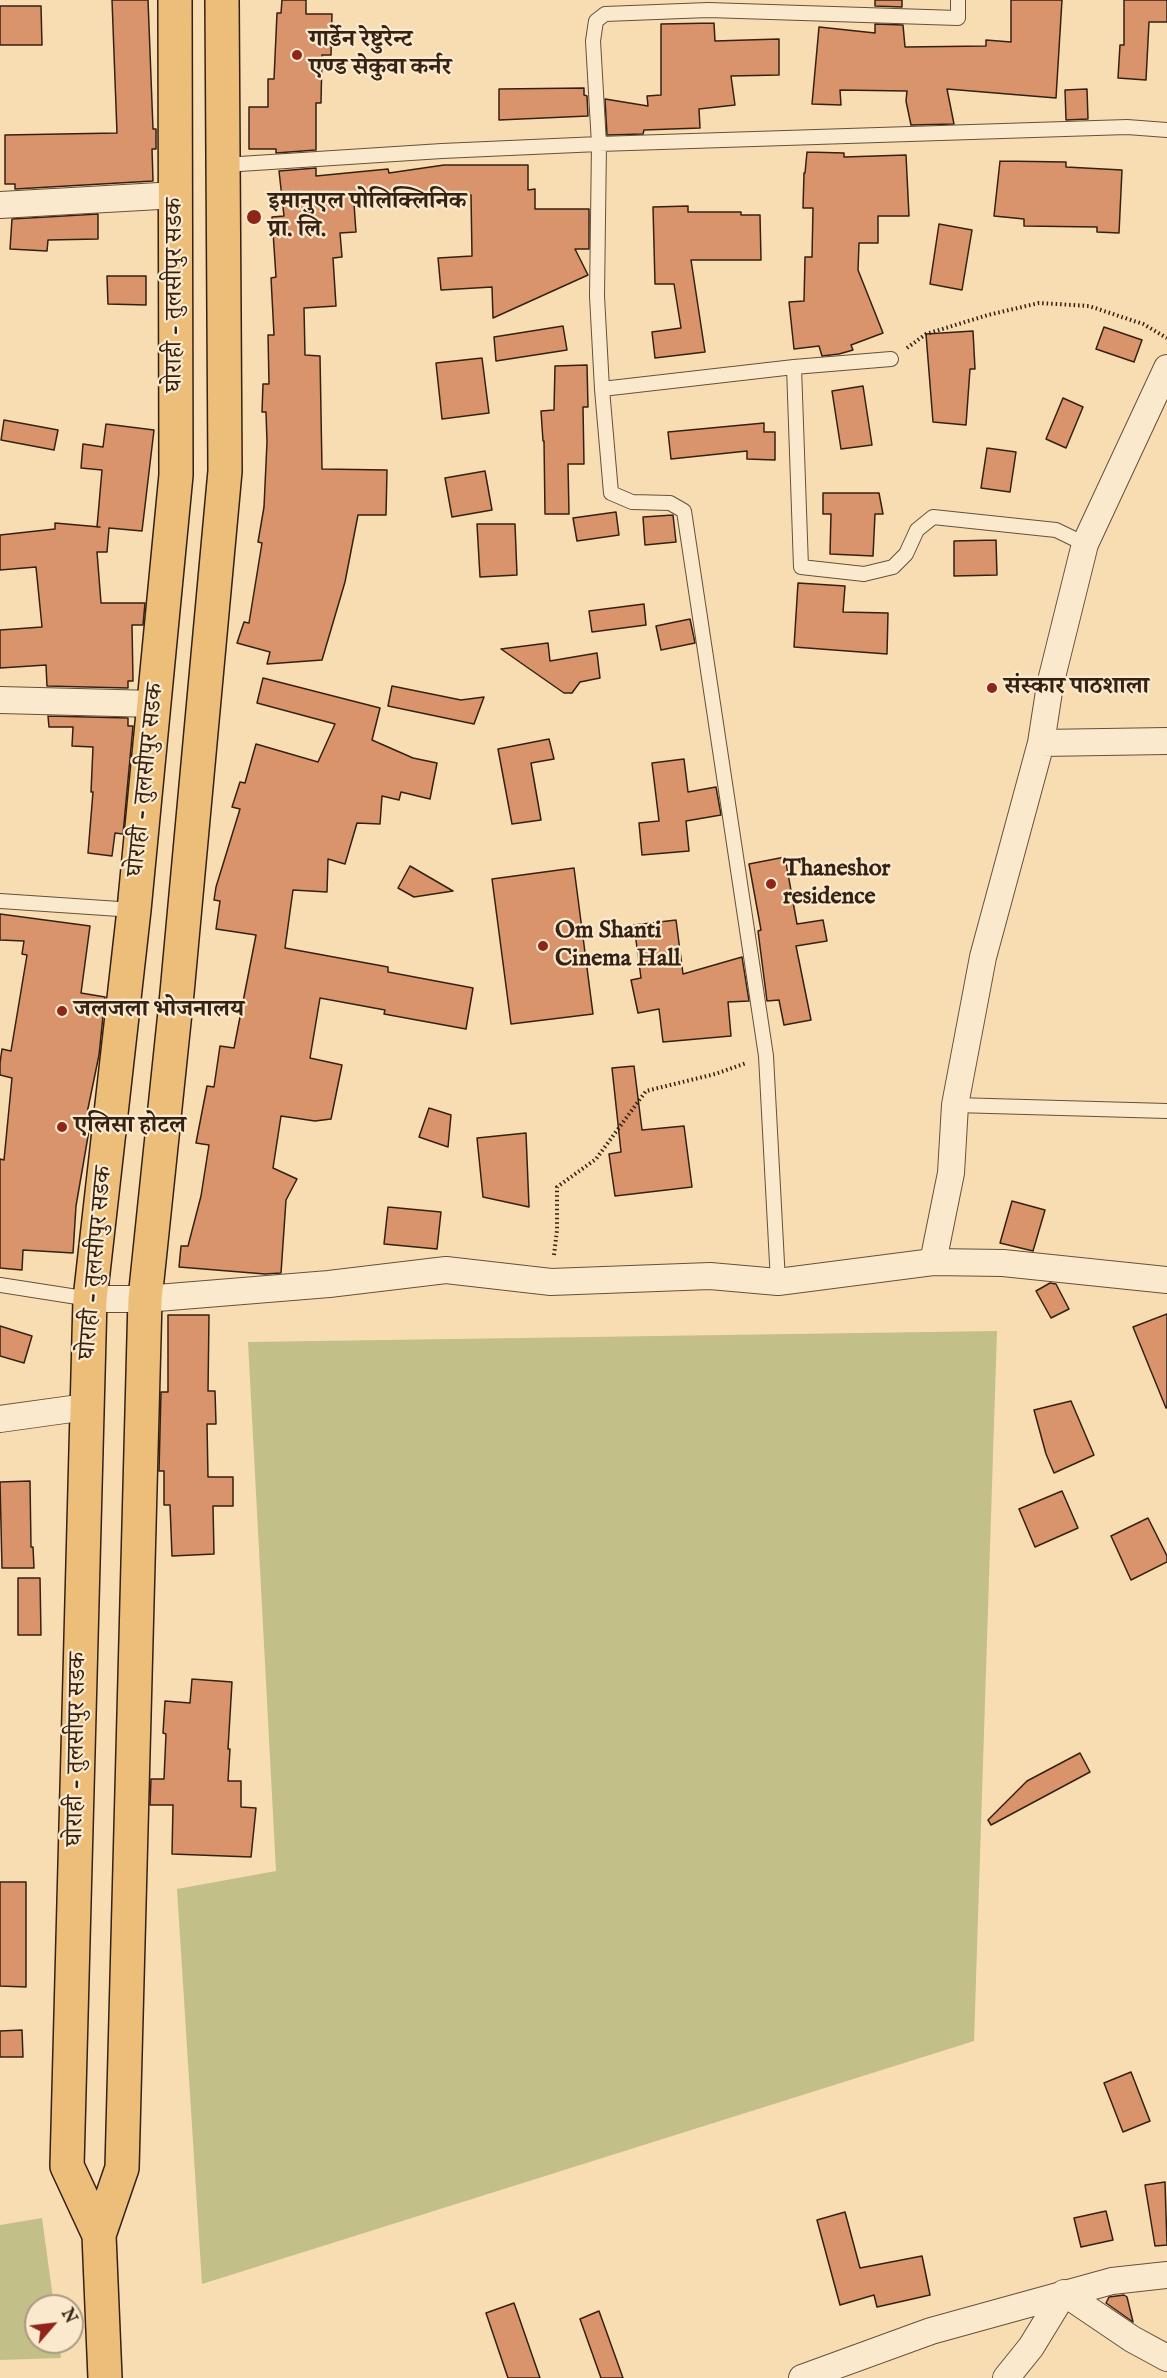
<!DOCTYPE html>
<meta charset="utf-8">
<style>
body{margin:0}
#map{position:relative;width:1167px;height:2378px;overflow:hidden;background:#f8ddb2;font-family:"IM FELL English",serif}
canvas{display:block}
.north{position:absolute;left:24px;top:2294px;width:60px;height:60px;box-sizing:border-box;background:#fae9cd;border:2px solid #ab9983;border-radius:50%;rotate:62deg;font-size:16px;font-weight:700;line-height:24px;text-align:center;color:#352113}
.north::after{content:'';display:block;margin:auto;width:21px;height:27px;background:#8f2418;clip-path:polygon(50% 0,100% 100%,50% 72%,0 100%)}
</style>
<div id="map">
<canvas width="1167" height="2378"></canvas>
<div class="north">N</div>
</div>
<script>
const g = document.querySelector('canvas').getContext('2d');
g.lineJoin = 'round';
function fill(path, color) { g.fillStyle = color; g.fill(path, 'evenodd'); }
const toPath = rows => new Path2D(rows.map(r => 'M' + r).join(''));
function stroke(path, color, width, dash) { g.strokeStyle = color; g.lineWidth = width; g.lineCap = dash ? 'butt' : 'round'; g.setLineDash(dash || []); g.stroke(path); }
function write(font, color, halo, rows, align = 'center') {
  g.font = font + ' "IM FELL English","Noto Serif Devanagari",serif'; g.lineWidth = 4.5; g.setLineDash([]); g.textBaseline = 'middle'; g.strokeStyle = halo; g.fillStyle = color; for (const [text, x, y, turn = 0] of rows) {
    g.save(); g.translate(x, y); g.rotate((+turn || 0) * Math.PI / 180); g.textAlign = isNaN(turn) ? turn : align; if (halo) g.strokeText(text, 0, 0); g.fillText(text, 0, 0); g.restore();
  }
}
const green = toPath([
 [997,1331,974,2041,202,2284,177,1889,276,1871,248,1342],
 [42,2218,54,2306,36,2306,36,2342,59,2342,61,2358,0,2360,0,2225]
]);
const building = toPath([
 [112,0,148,0,153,129,156,129,156,149,152,149,153,181,15,189,15,184,5,184,5,135,117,133,112,0],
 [282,0,306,0,306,14,332,14,331,55,322,55,321,103,316,103,316,150,276,153,276,149,249,149,249,107,268,107,268,79,274,79,277,13,281,13,282,0],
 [875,0,902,0,902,7,875,6,875,0],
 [1011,0,1062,0,1056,98,947,89,954,124,911,125,906,101,907,91,840,90,841,105,812,104,819,27,875,33,875,24,903,25,905,47,986,46,986,40,1011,42,1011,0],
 [1124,0,1167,0,1167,22,1149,22,1146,80,1118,78,1120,45,1124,45,1124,0],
 [0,6,41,6,42,45,0,45,0,6],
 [714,23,715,41,779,39,779,75,731,76,735,105,699,109,700,128,644,130,643,134,607,135,605,99,648,106,647,96,661,95,661,24,714,23],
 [584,88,584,95,587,96,588,116,499,120,499,89,584,88],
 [1087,89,1088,119,1066,120,1065,90,1087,89],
 [807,152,844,153,844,157,906,155,909,216,878,216,878,243,859,243,858,270,883,333,851,345,853,350,839,354,822,356,819,346,794,349,789,302,804,301,805,257,812,257,813,208,803,208,804,173,805,173,807,152],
 [1000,161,1066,162,1066,167,1122,170,1119,233,1097,232,1097,227,1024,226,1024,219,994,216,1000,161],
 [444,165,528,165,528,190,535,189,535,209,589,209,589,249,575,249,588,275,493,318,492,287,441,290,438,258,472,256,471,195,409,204,408,200,354,204,356,232,340,233,342,257,333,258,336,306,304,308,305,355,320,356,322,469,387,470,386,515,358,515,345,582,322,660,267,664,270,652,237,643,244,622,249,623,262,543,258,542,264,507,267,442,266,412,262,412,263,384,269,384,268,335,274,335,271,278,276,277,272,217,284,216,279,171,316,168,316,176,388,169,389,173,444,165],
 [688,206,688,212,741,212,741,215,760,215,761,260,691,260,705,352,655,358,652,332,681,328,674,284,655,284,653,207,688,206],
 [98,214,98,239,48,240,47,251,10,249,12,219,98,214],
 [939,224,972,230,962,290,930,284,939,224],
 [107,276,146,276,146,305,108,304,107,276],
 [563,326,567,350,496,361,494,337,563,326],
 [1104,327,1142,340,1134,362,1096,349,1104,327],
 [973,331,975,369,970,369,966,425,933,422,926,334,973,331],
 [482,358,489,413,442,419,436,363,482,358],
 [587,365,588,407,583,407,584,464,568,464,569,514,545,514,544,441,543,441,541,411,554,410,555,366,587,365],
 [863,386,872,445,841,449,832,391,863,386],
 [1063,398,1083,407,1066,448,1046,439,1063,398],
 [4,420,58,430,54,450,1,440,4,420],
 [764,423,764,432,775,432,775,460,747,459,747,451,671,459,668,432,764,423],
 [106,424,154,430,142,531,109,528,107,552,97,552,101,603,145,603,143,625,132,625,133,681,128,681,128,688,47,686,46,665,0,668,0,630,42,627,36,567,0,570,0,535,55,529,55,523,100,527,97,527,102,470,81,468,83,444,103,447,106,424],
 [987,448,1016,452,1010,492,981,488,987,448],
 [485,471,492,510,452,517,445,478,485,471],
 [823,493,879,493,883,514,875,514,873,556,830,554,831,514,823,514,823,493],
 [616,512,619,535,577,541,573,518,616,512],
 [673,515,676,542,645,545,643,517,673,515],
 [477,524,515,524,517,575,480,577,477,524],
 [996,540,997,575,954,576,954,541,996,540],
 [798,583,845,586,843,612,888,613,887,654,794,647,798,583],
 [644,604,646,625,592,632,589,611,644,604],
 [690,619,695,643,661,650,656,626,690,619],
 [548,643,550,661,597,653,600,678,580,682,572,693,564,693,501,649,548,643],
 [263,678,380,708,372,740,413,758,437,763,430,799,401,792,399,800,382,796,380,824,357,823,345,864,328,859,327,892,293,890,285,948,388,967,388,972,473,988,466,1029,384,1014,385,1010,320,998,310,1058,342,1065,331,1119,315,1121,281,1116,273,1168,297,1179,286,1200,281,1273,265,1274,179,1267,181,1246,188,1246,201,1196,209,1145,196,1143,207,1086,214,1087,220,1046,234,1048,256,935,216,929,220,901,214,900,216,887,240,809,232,807,240,782,245,783,256,744,318,762,335,724,257,703,263,678],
 [392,686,461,700,484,697,474,724,388,706,392,686],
 [48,716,128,718,128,726,133,726,123,834,115,833,112,856,88,853,93,792,91,792,93,747,72,746,73,727,49,727,48,716],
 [549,739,554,759,531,763,541,820,512,824,498,749,549,739],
 [684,759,688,792,716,787,721,815,686,821,689,851,642,855,639,823,659,821,652,763,684,759],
 [785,857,797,924,823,920,827,941,796,946,811,1020,784,1025,779,1000,767,1001,758,931,761,930,749,864,785,857],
 [410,866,453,891,414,897,398,888,410,866],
 [574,868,593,1014,511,1024,492,879,574,868],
 [0,914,90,926,81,993,105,997,99,1055,86,1118,91,1119,76,1206,73,1253,23,1250,22,1270,0,1268,0,1159,4,1160,12,1078,0,1075,0,1063,2,1049,11,1051,27,955,22,954,24,941,0,940,0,914],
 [676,920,683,974,742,957,749,1001,728,1002,731,1036,663,1042,659,1009,638,1013,631,980,641,978,634,925,676,920],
 [634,1066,642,1130,684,1126,692,1187,615,1196,609,1154,621,1152,612,1068,634,1066],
 [429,1108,451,1115,448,1147,419,1137,429,1108],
 [526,1133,529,1207,483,1197,477,1138,526,1133],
 [1012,1201,1045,1210,1033,1251,1000,1243,1012,1201],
 [388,1207,441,1212,437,1249,384,1244,388,1207],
 [1050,1283,1056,1284,1069,1309,1051,1318,1036,1291,1050,1283],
 [1167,1314,1167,1408,1166,1408,1133,1327,1167,1314],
 [168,1315,209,1315,208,1391,215,1391,216,1424,207,1424,208,1477,233,1477,233,1506,213,1506,214,1554,172,1556,170,1505,164,1505,164,1471,159,1471,161,1392,168,1392,168,1315],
 [0,1326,32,1336,24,1363,0,1356,0,1326],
 [1071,1401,1094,1455,1054,1473,1046,1454,1034,1410,1071,1401],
 [30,1481,31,1547,33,1547,34,1568,2,1568,0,1482,30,1481],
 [1062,1491,1078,1528,1035,1547,1019,1509,1062,1491],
 [1148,1518,1167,1556,1167,1562,1131,1580,1111,1536,1148,1518],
 [18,1578,40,1578,41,1635,18,1635,18,1578],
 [192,1679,232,1682,228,1749,230,1749,228,1781,241,1781,241,1807,256,1808,251,1857,172,1854,173,1805,150,1805,151,1779,164,1779,166,1734,163,1733,165,1701,190,1703,192,1679],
 [1080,1753,1090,1772,991,1825,988,1820,1027,1781,1080,1753],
 [0,1882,26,1882,26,1987,0,1986,0,1882],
 [22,2030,23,2057,0,2057,0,2031,22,2030],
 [1131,2072,1150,2121,1123,2132,1104,2083,1131,2072],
 [1165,2182,1167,2245,1155,2246,1145,2185,1165,2182],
 [1106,2211,1113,2240,1081,2247,1074,2218,1106,2211],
 [845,2212,860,2268,922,2256,930,2295,877,2307,874,2295,840,2305,817,2220,845,2212],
 [1124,2295,1127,2297,1133,2322,1106,2303,1109,2297,1124,2295],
 [514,2303,540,2378,508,2378,486,2313,514,2303],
 [599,2311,623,2378,601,2378,580,2319,599,2311]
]);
const path = toPath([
 [907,348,926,334,988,315,1039,303,1089,306,1143,324,1167,338],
 [554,1255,557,1230,557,1187,596,1159,646,1091,715,1074,746,1063]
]);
const lane = toPath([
 [224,165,442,151,599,144,1127,127,1167,130],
 [794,367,801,567,864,574,893,567,906,554,917,530,933,517,1056,530,1085,544],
 [602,389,794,367,891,359],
 [0,901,134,910],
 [955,1105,1167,1111],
 [778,1282,766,1056,684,511,670,503,632,502,611,493,602,389,597,296,599,144,593,41,596,21,605,14,708,10,958,18,958,0],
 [0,1285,90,1299]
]);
const street = toPath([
 [0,205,177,195],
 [0,700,155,704],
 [1041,743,1167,741],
 [933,1262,951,1173,955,1105,983,957,1041,743,1050,685,1085,544,1167,368],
 [90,1299,145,1299,329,1284,446,1270,551,1282,710,1276,778,1282,933,1262,1003,1263,1167,1280],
 [0,1419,86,1407],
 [802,2378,931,2331,1112,2281,1167,2275],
 [1006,2378,1031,2347,1064,2293,1132,2339,1167,2358]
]);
const primary = toPath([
 [99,2235,67,2166,90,1299,134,910,176,475,175,0],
 [105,2378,99,2235,122,2168,145,1299,177,993,225,471,222,0]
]);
const markers = [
 [297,55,6,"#8f2418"],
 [254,217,8,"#8f2418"],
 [992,688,6,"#8f2418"],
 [771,884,6,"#8f2418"],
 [543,946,6,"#8f2418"],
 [62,1011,6,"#8f2418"],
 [62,1127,6,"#8f2418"]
];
const poiNames = [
 ["गार्डेन रेष्टुरेन्ट",309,41],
 ["एण्ड सेकुवा कर्नर",309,69],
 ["इमानुएल पोलिक्लिनिक",268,203],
 ["प्रा. लि.",268,231],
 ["संस्कार पाठशाला",1004,688],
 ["Thaneshor",783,870],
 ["residence",783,898],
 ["Om Shanti",555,932],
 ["Cinema Hall",555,960],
 ["जलजला भोजनालय",74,1011],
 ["एलिसा होटल",74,1127]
];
const streetNames = [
 ["घोराही - तुलसीपुर सडक",176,295,-90],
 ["घोराही - तुलसीपुर सडक",147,780,-84],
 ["घोराही - तुलसीपुर सडक",97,1263,-85],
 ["घोराही - तुलसीपुर सडक",78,1749,-89]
];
fill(green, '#c3bf88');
fill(building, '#da946c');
stroke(building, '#352113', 1.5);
stroke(lane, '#66503b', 16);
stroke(street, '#66503b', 28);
stroke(primary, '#352113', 36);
stroke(path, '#352113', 4, [1.5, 3]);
stroke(lane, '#fae9cd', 14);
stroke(street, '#fae9cd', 26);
stroke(primary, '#ecbe79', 33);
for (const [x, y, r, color] of markers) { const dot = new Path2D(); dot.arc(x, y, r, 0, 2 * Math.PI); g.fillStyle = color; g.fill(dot); stroke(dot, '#fae9cd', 2); }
write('bold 24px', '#352113', '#fae9cd', poiNames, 'left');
write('24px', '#352113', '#fae9cd', streetNames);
</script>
